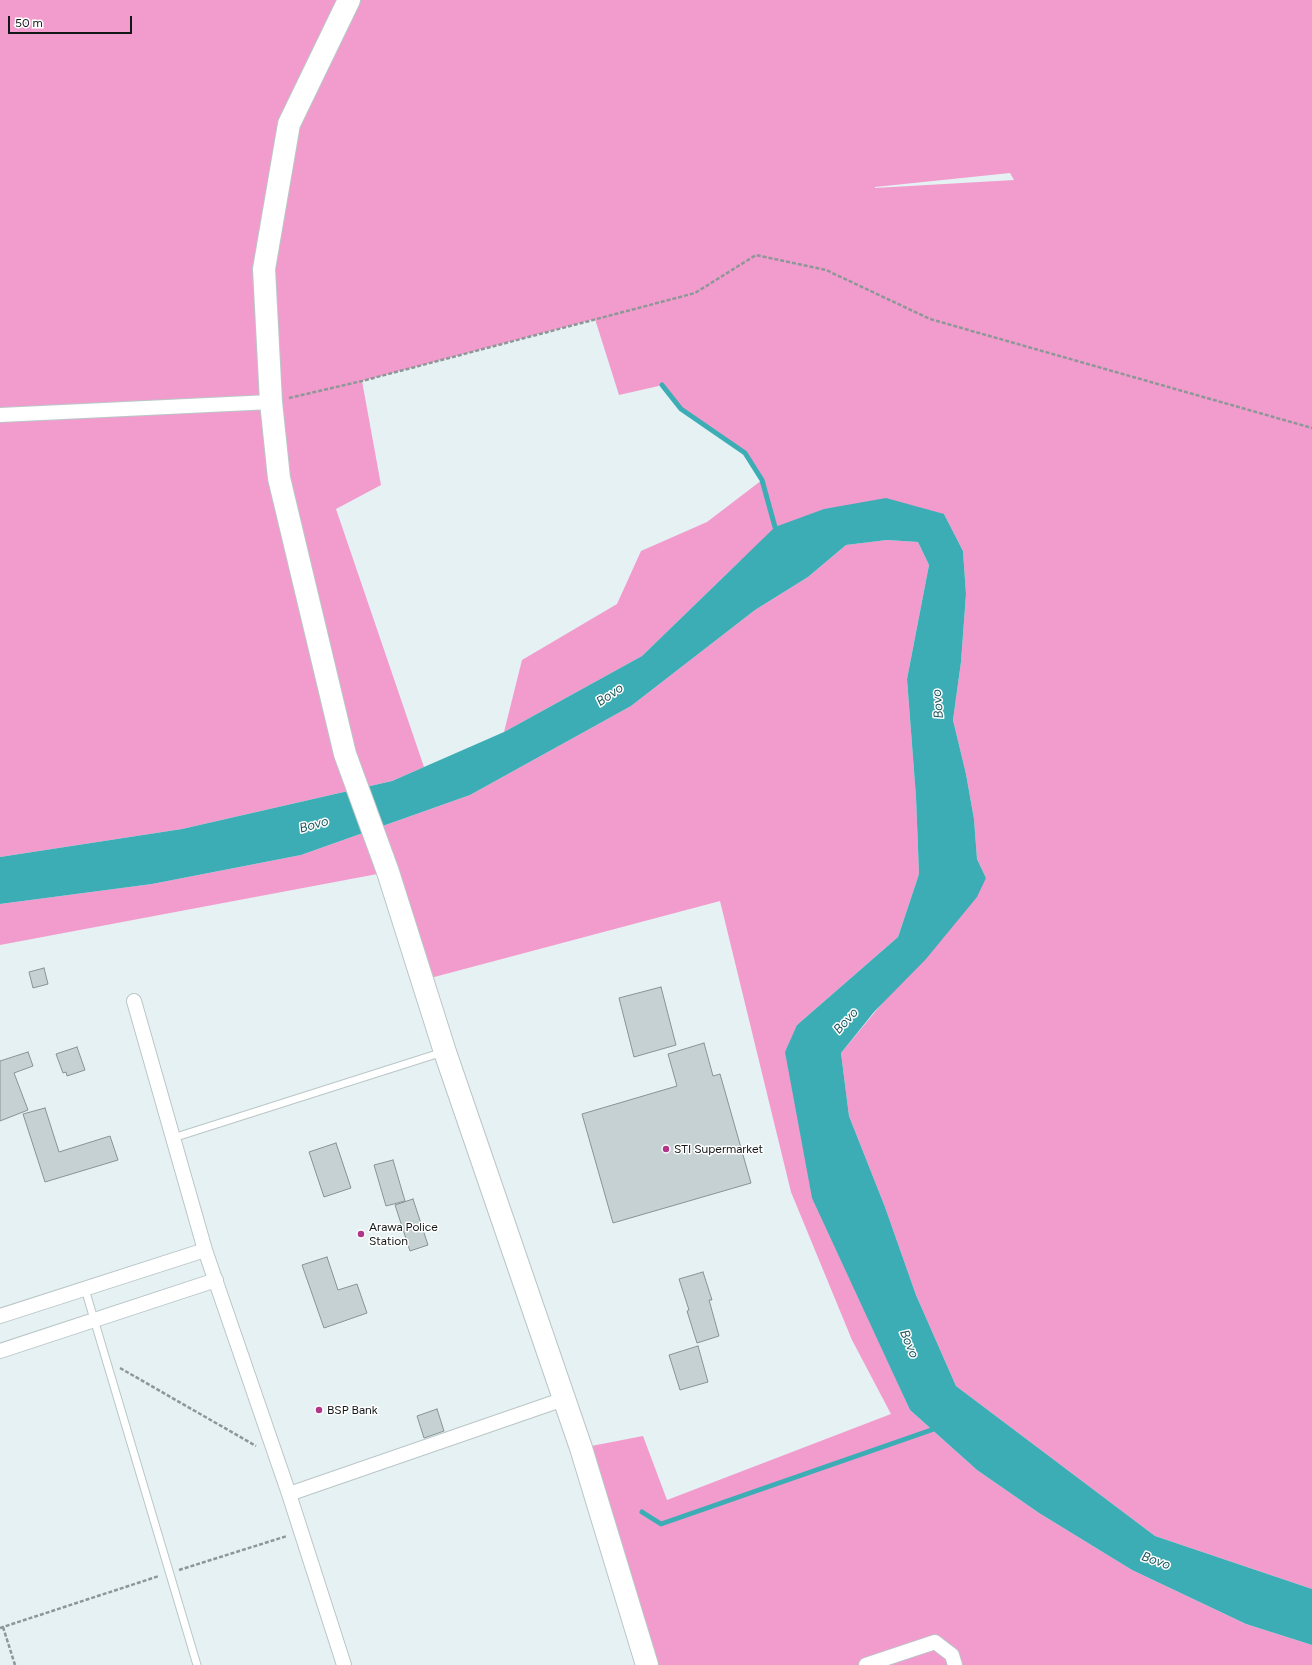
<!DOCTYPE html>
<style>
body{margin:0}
#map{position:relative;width:1312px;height:1665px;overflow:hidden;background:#e5f1f2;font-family:Figtree,sans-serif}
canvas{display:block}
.scale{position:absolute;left:8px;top:16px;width:124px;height:18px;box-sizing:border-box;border:2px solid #131717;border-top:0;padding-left:5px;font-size:12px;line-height:14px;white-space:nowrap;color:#131717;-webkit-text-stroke:3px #fff;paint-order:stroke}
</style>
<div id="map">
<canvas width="1312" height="1665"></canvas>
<div class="scale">50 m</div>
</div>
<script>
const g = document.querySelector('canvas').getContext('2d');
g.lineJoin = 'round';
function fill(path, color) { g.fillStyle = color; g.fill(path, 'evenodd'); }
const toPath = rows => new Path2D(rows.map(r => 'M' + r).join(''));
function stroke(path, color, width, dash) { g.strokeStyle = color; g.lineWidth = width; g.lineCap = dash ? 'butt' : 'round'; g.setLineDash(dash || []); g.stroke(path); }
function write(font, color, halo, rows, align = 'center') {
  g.font = font + ' Figtree,sans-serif'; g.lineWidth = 3; g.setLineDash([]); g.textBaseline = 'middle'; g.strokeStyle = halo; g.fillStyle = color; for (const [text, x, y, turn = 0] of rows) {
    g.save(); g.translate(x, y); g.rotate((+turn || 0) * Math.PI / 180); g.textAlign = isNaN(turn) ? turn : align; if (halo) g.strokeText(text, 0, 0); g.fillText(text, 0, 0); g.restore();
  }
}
const green = toPath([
 [0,0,1312,0,1312,1589,1155,1536,956,1386,916,1295,885,1207,849,1116,841,1053,986,878,977,859,974,819,966,774,953,720,961,662,966,594,963,551,944,514,740,561,642,656,504,732,522,660,617,604,641,551,707,522,762,480,745,453,681,409,663,385,619,395,595,319,362,381,381,485,336,509,424,767,392,781,182,829,0,857],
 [1010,173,1014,180,875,188,875,187],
 [887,540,918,542,929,565,907,679,916,797,919,874,898,937,797,1025,883,1349,910,1410,977,1470,1039,1513,1132,1570,1246,1624,1312,1645,1312,1665,647,1665,581,1448,643,1436,667,1500,891,1414,852,1340,791,1192,720,901,423,980,388,872,0,945,0,904,152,884,301,855,470,795,631,706,755,610,808,577,846,545]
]);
const water = toPath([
 [886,498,944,514,963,551,966,594,961,662,953,720,966,774,974,819,977,859,986,878,977,897,926,959,874,1012,841,1053,849,1116,885,1207,916,1295,956,1386,1155,1536,1312,1589,1312,1645,1246,1624,1132,1570,1039,1513,977,1470,910,1410,812,1198,785,1052,797,1025,898,937,919,874,916,797,907,679,929,565,918,542,887,540,846,545,808,577,755,610,631,706,470,795,301,855,152,884,0,904,0,857,182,829,392,781,504,732,642,656,775,527,824,509]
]);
const stream = toPath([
 [662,385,681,409,745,453,762,480,775,527,779,532],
 [642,1512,661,1524,937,1428]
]);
const building = toPath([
 [44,968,48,984,33,988,29,972,44,968],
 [661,987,676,1045,634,1057,619,998,661,987],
 [704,1043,713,1076,720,1074,751,1183,613,1223,582,1114,677,1086,668,1054,704,1043],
 [77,1047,85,1070,67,1076,66,1072,63,1073,56,1054,77,1047],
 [28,1052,33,1066,14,1073,28,1110,0,1121,0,1061,28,1052],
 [45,1108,59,1152,110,1136,118,1160,45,1182,23,1114,45,1108],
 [336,1143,351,1188,324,1197,309,1152,336,1143],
 [393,1160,405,1201,386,1206,374,1165,393,1160],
 [413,1199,428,1245,410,1251,395,1205,413,1199],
 [327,1257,338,1290,357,1284,367,1313,324,1328,302,1265,327,1257],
 [703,1272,712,1300,709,1300,719,1336,697,1343,687,1311,689,1310,679,1279,703,1272],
 [698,1346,708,1382,680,1390,669,1355,698,1346],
 [437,1409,444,1431,424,1438,417,1416,437,1409]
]);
const path = toPath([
 [289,398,362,381,695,293,756,255,826,270,930,319,1312,428],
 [120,1368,256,1446],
 [179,1570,287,1536],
 [3,1627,15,1665],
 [0,1628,159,1576]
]);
const lane = toPath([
 [173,1138,443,1052],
 [85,1289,197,1665]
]);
const street = toPath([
 [0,415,271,402],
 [134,1001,205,1250,289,1494,344,1665],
 [0,1316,205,1250],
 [0,1351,216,1280],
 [289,1494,564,1399],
 [866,1665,935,1642,952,1655,955,1665]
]);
const primary = toPath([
 [349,0,289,124,264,269,271,402,279,478,345,754,388,872,445,1052,581,1448,647,1665]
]);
const markers = [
 [666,1149,4,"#b13688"],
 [361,1234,4,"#b13688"],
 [319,1410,4,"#b13688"]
];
const poiNames = [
 ["STI Supermarket",674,1149],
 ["Arawa Police",369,1227],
 ["Station",369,1241],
 ["BSP Bank",327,1410]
];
const waterNames = [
 ["Bovo",610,695,-35],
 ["Bovo",938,704,-95],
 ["Bovo",314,825,-16],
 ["Bovo",846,1021,-48],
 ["Bovo",909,1344,67],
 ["Bovo",1156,1561,19]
];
fill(green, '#f29cce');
fill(water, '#3dadb5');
stroke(stream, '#3dadb5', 5);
fill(building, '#c5d1d2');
stroke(building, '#879394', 1);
stroke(lane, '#bac6c7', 9);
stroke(street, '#bac6c7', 16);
stroke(primary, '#bac6c7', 24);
stroke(path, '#8e9797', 2.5, [4, 2]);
stroke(lane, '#fff', 7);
stroke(street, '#fff', 14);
stroke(primary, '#fff', 22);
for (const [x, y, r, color] of markers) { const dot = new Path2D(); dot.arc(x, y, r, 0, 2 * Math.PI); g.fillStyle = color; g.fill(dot); stroke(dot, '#fff', 1.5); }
write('12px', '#131717', '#fff', poiNames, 'left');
write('italic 13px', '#17555a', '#fff', waterNames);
</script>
